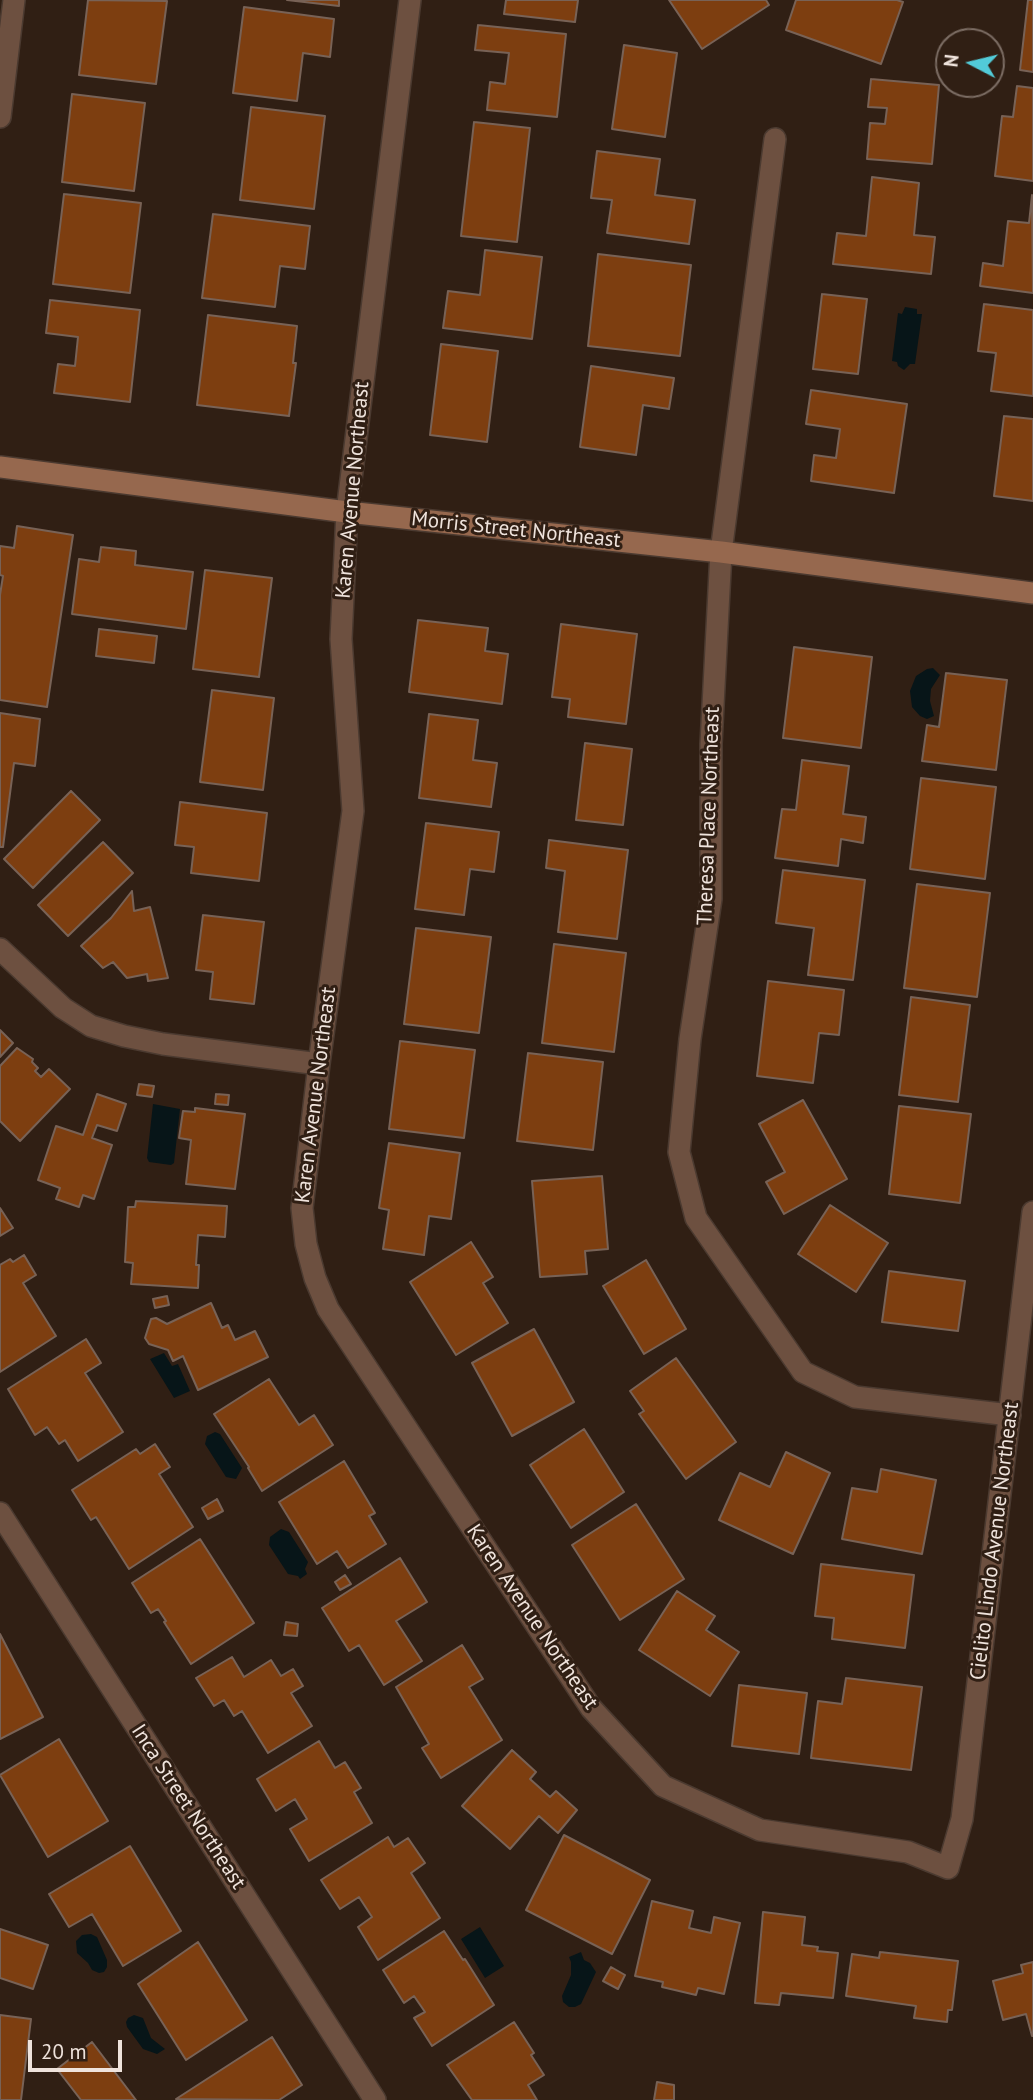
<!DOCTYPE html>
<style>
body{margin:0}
#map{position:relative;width:1033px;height:2100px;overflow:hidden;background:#301f14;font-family:"PT Sans",sans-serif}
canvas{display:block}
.north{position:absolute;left:935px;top:28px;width:70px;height:70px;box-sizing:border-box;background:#301f14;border:2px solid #7c6d64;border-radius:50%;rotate:277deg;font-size:19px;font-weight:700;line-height:28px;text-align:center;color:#efe3dc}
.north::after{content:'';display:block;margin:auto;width:24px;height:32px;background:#52cbd8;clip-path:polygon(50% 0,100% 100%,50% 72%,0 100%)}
.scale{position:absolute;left:28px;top:2040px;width:94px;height:32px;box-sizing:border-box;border:4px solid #efe3dc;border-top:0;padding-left:9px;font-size:21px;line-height:24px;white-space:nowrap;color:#efe3dc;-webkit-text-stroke:5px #301f14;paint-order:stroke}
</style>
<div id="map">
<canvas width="1033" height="2100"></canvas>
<div class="north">N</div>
<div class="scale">20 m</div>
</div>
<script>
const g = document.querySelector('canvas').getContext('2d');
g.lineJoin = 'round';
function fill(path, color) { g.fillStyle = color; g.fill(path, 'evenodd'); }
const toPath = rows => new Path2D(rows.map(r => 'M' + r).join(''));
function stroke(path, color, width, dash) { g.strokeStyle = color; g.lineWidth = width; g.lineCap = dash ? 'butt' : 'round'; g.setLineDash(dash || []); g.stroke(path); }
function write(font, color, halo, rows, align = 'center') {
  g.font = font + ' "PT Sans",sans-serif'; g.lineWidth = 6; g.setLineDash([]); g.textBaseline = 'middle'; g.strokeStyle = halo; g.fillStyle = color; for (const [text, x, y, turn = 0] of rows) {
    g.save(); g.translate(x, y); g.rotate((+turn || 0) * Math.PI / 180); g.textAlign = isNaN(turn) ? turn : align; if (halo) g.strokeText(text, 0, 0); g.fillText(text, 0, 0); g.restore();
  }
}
const water = toPath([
 [905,307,917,309,917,314,922,314,915,364,910,364,904,370,898,366,897,362,892,361,898,313,902,314],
 [933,668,940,675,931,689,930,701,934,716,927,719,920,716,912,707,910,691,916,676,927,669],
 [153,1104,180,1109,174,1163,171,1165,149,1162,147,1158],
 [164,1353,172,1366,178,1364,190,1391,174,1398,150,1359],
 [215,1432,220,1434,242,1468,236,1479,226,1477,205,1444,207,1436],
 [281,1529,289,1532,308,1562,305,1569,307,1574,300,1579,298,1576,288,1574,269,1545,270,1537],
 [480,1927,504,1966,485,1978,461,1939],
 [91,1934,97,1937,107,1960,107,1967,104,1972,99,1973,92,1970,88,1963,77,1953,76,1941,82,1935],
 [581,1952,584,1960,590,1963,596,1972,581,2004,575,2007,569,2007,563,2002,562,1996,571,1975,571,1962,569,1957],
 [134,2015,143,2018,151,2038,165,2049,157,2054,143,2049,127,2027,126,2022,128,2018]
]);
const building = toPath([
 [88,0,167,1,156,84,79,75,88,0],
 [287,0,339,0,339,6,287,0],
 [506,0,578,0,575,22,504,14,506,0],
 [669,0,766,0,769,5,702,49,669,0],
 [796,0,897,0,903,2,881,64,786,30,796,0],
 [1028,0,1033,0,1033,72,1020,70,1028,0],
 [244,7,334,19,330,57,303,53,297,101,233,93,244,7],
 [478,25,566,34,557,117,487,110,490,82,505,84,509,53,475,50,478,25],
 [624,45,677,53,665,137,612,129,624,45],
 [871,79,939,85,932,164,867,159,870,123,885,124,887,108,868,107,871,79],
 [1017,86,1033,88,1033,181,995,176,1002,116,1013,117,1017,86],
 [72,94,145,103,134,191,62,182,72,94],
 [251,107,325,116,314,209,240,200,251,107],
 [474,122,530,128,517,242,461,236,474,122],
 [597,151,660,159,655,195,695,200,689,244,607,233,612,200,591,198,597,151],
 [872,177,919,183,914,235,935,237,931,274,833,264,837,233,866,236,872,177],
 [64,194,141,203,130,293,53,284,64,194],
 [1032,195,1033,293,980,286,983,263,1003,266,1008,221,1029,223,1032,195],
 [213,214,310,226,305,269,280,266,275,307,202,298,213,214],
 [485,250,542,257,532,339,443,328,448,291,480,295,485,250],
 [598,254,691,265,680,356,588,346,598,254],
 [822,294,867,299,858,374,813,369,822,294],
 [50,300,140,310,130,402,54,393,58,364,75,366,78,337,46,333,50,300],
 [984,304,1033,310,1033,396,991,391,996,353,978,351,984,304],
 [208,315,297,326,293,363,296,363,289,416,197,405,208,315],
 [441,344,498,351,487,442,430,435,441,344],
 [591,366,674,378,669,409,643,405,636,455,580,447,591,366],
 [811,390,907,404,894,493,811,481,814,455,836,458,840,429,806,424,811,390],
 [1004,416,1033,419,1033,501,994,496,1004,416],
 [17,526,73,535,47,707,0,700,0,595,3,576,0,575,0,546,14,548,17,526],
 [101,547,136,551,135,565,193,572,186,629,72,614,79,559,99,562,101,547],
 [205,570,272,578,259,677,193,669,205,570],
 [418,620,488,628,485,651,508,654,502,704,409,692,418,620],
 [561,624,637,634,626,724,568,717,570,699,552,697,561,624],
 [99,629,157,636,154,663,96,656,99,629],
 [794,647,872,657,861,748,783,738,794,647],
 [946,673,1007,680,996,770,922,761,927,725,939,727,946,673],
 [212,690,274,698,263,790,200,782,212,690],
 [0,713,40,719,35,766,14,763,3,847,0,847,0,713],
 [429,714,478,720,473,760,497,763,491,807,419,798,429,714],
 [585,743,632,749,623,825,576,820,585,743],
 [802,760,849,766,843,814,866,817,863,843,841,839,838,866,775,858,782,809,796,810,802,760],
 [921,778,996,787,985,879,910,869,921,778],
 [71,791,100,820,33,888,4,859,71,791],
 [180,802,267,813,259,881,191,873,194,847,175,845,180,802],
 [426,823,499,832,494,872,470,869,464,915,415,909,426,823],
 [549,840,628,850,617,939,558,932,565,871,546,868,549,840],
 [103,842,133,873,68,936,38,905,103,842],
 [783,870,865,880,853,980,808,975,814,928,776,923,783,870],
 [917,884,990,893,977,997,904,988,917,884],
 [132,891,134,911,150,907,168,978,148,981,147,974,127,978,113,962,103,968,81,946,111,918,132,891],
 [203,915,264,922,254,1004,210,999,213,972,196,970,203,915],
 [416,928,491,937,479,1033,404,1024,416,928],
 [554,944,626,953,614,1052,542,1043,554,944],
 [768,981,844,990,839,1035,819,1033,813,1083,757,1076,768,981],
 [911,997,970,1005,958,1102,899,1095,911,997],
 [0,1030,13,1043,0,1057,0,1030],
 [400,1041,475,1050,464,1138,389,1129,400,1041],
 [17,1048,33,1059,32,1062,38,1068,35,1071,41,1077,49,1069,70,1089,20,1141,0,1121,0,1066,17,1048],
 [528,1053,603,1062,593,1150,517,1141,528,1053],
 [139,1084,154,1086,152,1097,137,1095,139,1084],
 [97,1094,126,1104,117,1131,97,1125,92,1138,112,1145,94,1199,83,1195,79,1207,56,1199,60,1188,38,1180,56,1126,83,1135,97,1094],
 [216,1094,229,1095,228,1105,215,1104,216,1094],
 [803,1100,847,1179,784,1214,766,1182,785,1172,759,1124,803,1100],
 [899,1106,971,1114,960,1203,889,1194,899,1106],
 [195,1108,245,1114,235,1189,186,1184,191,1140,179,1138,183,1111,195,1112,195,1108],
 [389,1143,460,1153,451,1219,429,1216,424,1255,383,1249,389,1210,379,1208,389,1143],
 [602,1176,608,1249,585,1251,587,1274,540,1277,532,1181,602,1176],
 [136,1201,227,1206,225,1237,198,1235,196,1265,199,1265,198,1288,131,1284,133,1263,125,1262,128,1207,135,1207,136,1201],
 [830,1205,888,1243,856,1292,798,1254,830,1205],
 [0,1208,13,1228,0,1236,0,1208],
 [471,1242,493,1277,483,1283,508,1323,456,1355,410,1282,471,1242],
 [24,1255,36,1275,23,1283,56,1336,0,1372,0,1265,10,1259,13,1262,24,1255],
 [646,1260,686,1329,644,1354,603,1286,646,1260],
 [889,1271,965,1281,958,1331,882,1322,889,1271],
 [167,1296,169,1305,155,1308,153,1299,167,1296],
 [211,1303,222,1328,228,1325,235,1340,255,1331,268,1357,198,1390,183,1356,173,1361,168,1350,149,1344,145,1338,151,1319,156,1318,167,1324,211,1303],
 [534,1329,574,1402,512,1436,472,1363,534,1329],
 [86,1339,101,1363,85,1373,123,1432,78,1461,65,1440,59,1444,47,1427,35,1435,8,1389,86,1339],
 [676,1358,736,1442,686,1479,639,1414,644,1411,630,1391,676,1358],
 [269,1379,299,1425,314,1415,333,1445,262,1491,248,1468,249,1467,214,1414,269,1379],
 [584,1429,624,1492,571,1528,530,1465,584,1429],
 [155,1444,170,1467,159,1474,193,1527,129,1569,96,1517,91,1520,72,1490,136,1449,140,1454,155,1444],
 [786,1452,830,1473,793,1554,719,1520,740,1473,770,1487,786,1452],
 [344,1461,375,1513,369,1516,386,1544,348,1568,337,1551,317,1564,279,1502,344,1461],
 [881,1469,936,1480,922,1554,842,1539,852,1488,877,1492,881,1469],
 [217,1499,223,1511,208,1519,202,1508,217,1499],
 [636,1504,684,1579,620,1620,572,1545,636,1504],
 [200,1539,254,1623,191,1664,164,1622,166,1621,158,1609,151,1613,132,1583,200,1539],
 [400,1558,427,1602,396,1621,422,1661,384,1685,359,1645,349,1651,322,1608,400,1558],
 [821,1564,914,1575,905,1648,832,1639,834,1618,815,1616,821,1564],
 [345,1575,351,1584,340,1590,335,1582,345,1575],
 [677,1591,715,1616,706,1630,739,1652,710,1696,639,1650,677,1591],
 [286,1622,298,1624,297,1636,284,1635,286,1622],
 [0,1634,43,1717,0,1739,0,1634],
 [462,1645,483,1679,469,1687,502,1740,441,1778,422,1748,429,1744,396,1687,462,1645],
 [232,1657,244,1677,271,1660,281,1676,293,1669,303,1686,291,1693,312,1726,268,1753,242,1711,234,1716,224,1700,214,1706,196,1678,232,1657],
 [846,1678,922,1687,911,1770,811,1758,818,1701,842,1704,846,1678],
 [739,1685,807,1693,799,1754,732,1746,739,1685],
 [59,1739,108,1821,48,1857,0,1775,59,1739],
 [319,1741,335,1768,345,1762,361,1788,354,1792,372,1823,309,1861,290,1829,307,1819,295,1799,276,1811,257,1779,319,1741],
 [512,1750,536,1772,530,1779,550,1797,556,1791,577,1810,558,1833,539,1816,510,1849,462,1806,512,1750],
 [564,1835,650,1880,612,1954,526,1910,564,1835],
 [388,1837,394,1847,408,1838,425,1863,411,1873,440,1918,378,1960,358,1927,372,1917,359,1897,340,1909,321,1880,388,1837],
 [130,1846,181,1931,123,1966,92,1914,69,1927,49,1894,130,1846],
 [652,1901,693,1911,689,1928,711,1933,714,1917,740,1923,724,1994,698,1988,696,1995,662,1987,663,1982,635,1976,652,1901],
 [763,1912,805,1917,802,1945,818,1947,817,1951,838,1953,833,1998,781,1993,779,2005,755,2003,763,1912],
 [0,1929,48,1945,33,1989,0,1978,0,1929],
 [444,1931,463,1960,465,1959,494,2005,432,2046,414,2018,425,2012,414,1996,404,2003,383,1970,444,1931],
 [198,1942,247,2020,186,2060,138,1984,198,1942],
 [880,1952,958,1961,952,2010,948,2010,947,2022,914,2018,916,2006,846,1996,852,1954,879,1958,880,1952],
 [1033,1962,1033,2036,1032,2036,1026,2014,1003,2020,993,1981,1023,1973,1021,1965,1033,1962],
 [611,1967,625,1975,618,1989,603,1981,611,1967],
 [0,2015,31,2019,21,2100,0,2100,0,2015],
 [514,2022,534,2053,531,2055,544,2075,528,2085,537,2100,472,2100,447,2065,514,2022],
 [272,2037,302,2085,279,2100,176,2099,272,2037],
 [92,2042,136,2100,81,2100,57,2069,92,2042],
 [657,2082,674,2085,674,2100,654,2100,657,2082]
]);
const street = toPath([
 [410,0,347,512,341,639,353,811,319,1064,302,1208,306,1244,315,1278,328,1309,591,1708,663,1786,760,1830,908,1852,948,1868,962,1819,1033,1212],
 [0,117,14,0],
 [775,139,721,552,711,744,711,899,690,1039,679,1152,696,1218,803,1372,855,1397,1010,1415],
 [0,949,63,1008,91,1026,124,1036,163,1044,319,1064],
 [0,1513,375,2100]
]);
const secondary = toPath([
 [0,467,347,512,721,552,1033,593]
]);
const streetNames = [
 ["Karen Avenue Northeast",353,490,-85],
 ["Morris Street Northeast",516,530,6],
 ["Theresa Place Northeast",709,816,-88],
 ["Karen Avenue Northeast",316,1095,-83],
 ["Cielito Lindo Avenue Northeast",995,1541,-83],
 ["Karen Avenue Northeast",532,1617,56],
 ["Inca Street Northeast",188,1807,57]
];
fill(water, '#071518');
fill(building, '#7d3e10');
stroke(building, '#786256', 2);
stroke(street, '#4b3a30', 24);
stroke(secondary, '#4b3a30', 24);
stroke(street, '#6d5040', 21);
stroke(secondary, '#96684e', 21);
write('21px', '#efe3dc', '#301f14', streetNames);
</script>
